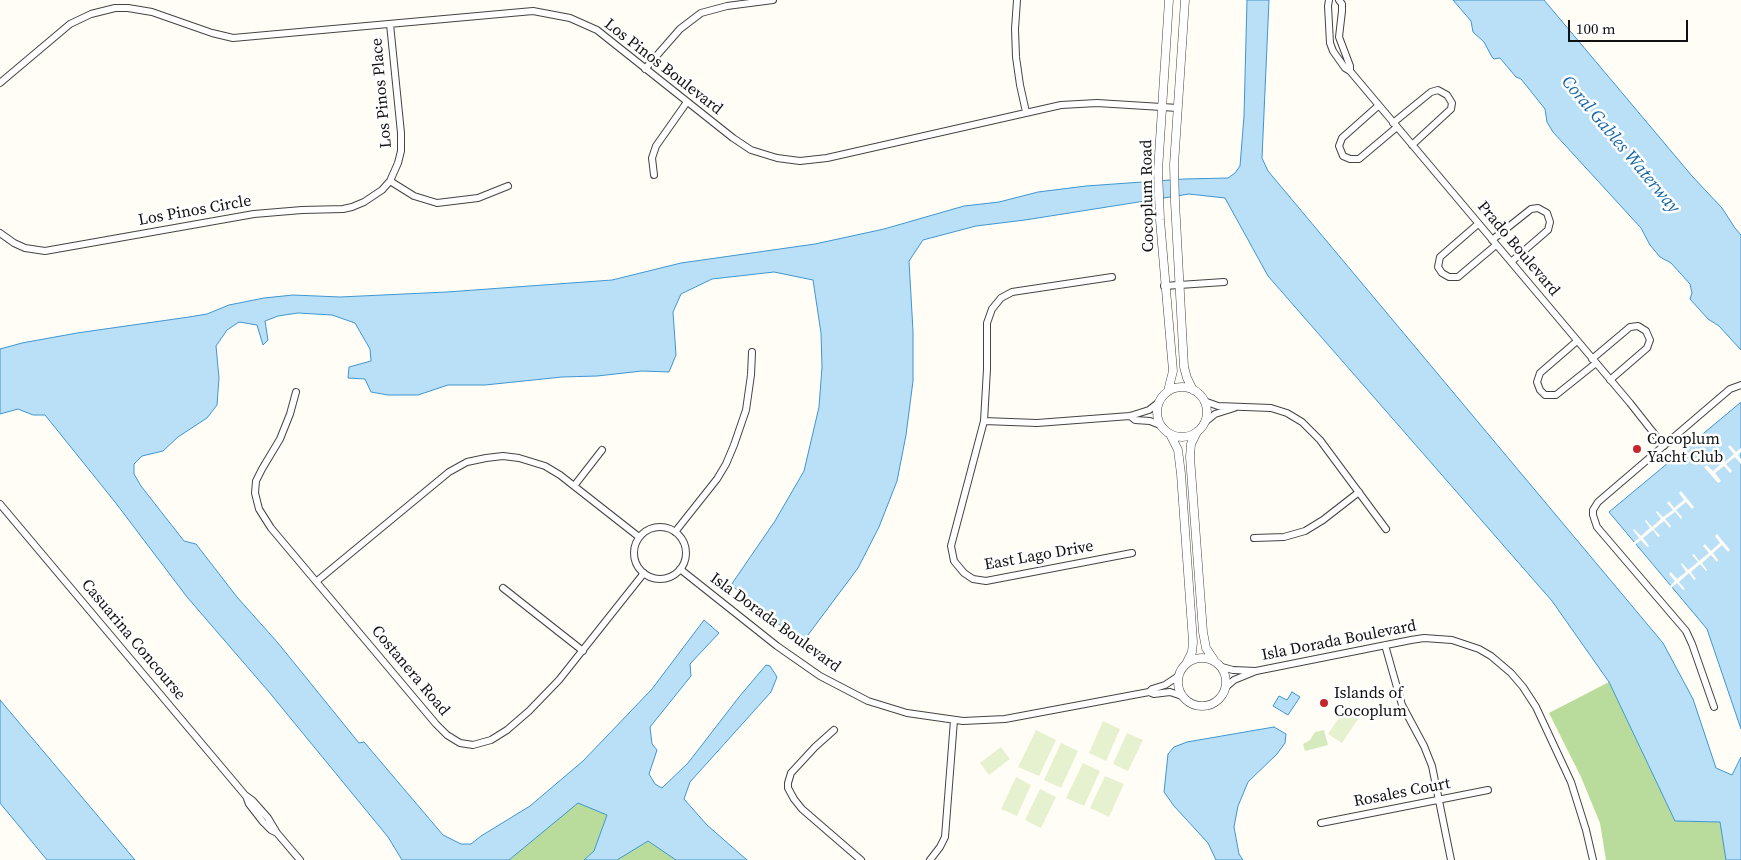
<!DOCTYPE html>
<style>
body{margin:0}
#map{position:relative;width:1741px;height:860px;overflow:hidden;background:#fffdf5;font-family:"Source Serif 4",serif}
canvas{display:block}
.scale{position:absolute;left:1568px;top:20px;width:120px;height:22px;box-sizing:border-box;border:2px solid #111;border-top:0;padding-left:6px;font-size:15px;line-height:18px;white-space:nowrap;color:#111;-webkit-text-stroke:4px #fff;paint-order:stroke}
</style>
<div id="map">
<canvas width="1741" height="860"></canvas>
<div class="scale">100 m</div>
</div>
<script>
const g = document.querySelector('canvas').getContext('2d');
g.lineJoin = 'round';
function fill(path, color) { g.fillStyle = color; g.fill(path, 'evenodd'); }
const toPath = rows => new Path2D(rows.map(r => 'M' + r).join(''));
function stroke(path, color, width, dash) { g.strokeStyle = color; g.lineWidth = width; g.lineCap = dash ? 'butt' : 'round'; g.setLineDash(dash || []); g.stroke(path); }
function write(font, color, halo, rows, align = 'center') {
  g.font = font + ' "Source Serif 4",serif'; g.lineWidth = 5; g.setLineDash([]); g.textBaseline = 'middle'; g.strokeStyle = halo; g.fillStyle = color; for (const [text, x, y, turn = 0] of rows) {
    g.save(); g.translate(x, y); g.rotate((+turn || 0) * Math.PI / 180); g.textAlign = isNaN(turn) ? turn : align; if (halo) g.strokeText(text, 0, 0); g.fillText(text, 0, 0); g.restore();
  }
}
const green = toPath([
 [1324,730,1328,745,1305,751,1303,744,1310,740,1315,732]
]);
const forest = toPath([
 [1609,682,1675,821,1721,822,1726,860,1606,860,1600,823,1581,777,1549,713],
 [578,802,607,815,594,851,584,860,509,860],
 [648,841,676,860,617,860]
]);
const pitch = toPath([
 [1344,710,1358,719,1342,743,1328,734],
 [1103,721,1120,729,1106,761,1089,753],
 [1036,730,1056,740,1039,776,1018,767],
 [1127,733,1143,740,1128,771,1113,764],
 [1061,743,1078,751,1061,788,1044,780],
 [1001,747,1010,759,989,775,980,763],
 [1083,763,1100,771,1084,806,1066,798],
 [1105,776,1124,784,1109,817,1090,808],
 [1016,777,1031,785,1017,816,1001,809],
 [1040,789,1056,797,1041,828,1025,820]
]);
const water = toPath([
 [1247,0,1269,0,1262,158,1268,171,1663,643,1693,699,1716,768,1732,775,1741,757,1741,860,1726,860,1720,822,1675,821,1609,682,1552,601,1268,276,1225,198,1189,194,1025,220,976,226,923,240,909,261,913,331,913,381,906,435,897,481,879,527,858,568,802,643,731,585,775,521,804,471,819,407,822,367,821,333,813,280,774,272,712,279,681,294,673,312,676,355,669,372,642,371,597,376,562,377,485,385,448,385,418,395,388,395,371,392,365,379,348,378,349,367,371,361,370,349,355,323,332,315,298,313,278,316,265,321,268,340,263,345,257,325,239,322,227,330,216,346,219,378,217,405,207,418,178,437,163,451,142,456,134,464,134,474,141,486,184,541,196,544,237,597,278,643,359,743,364,742,443,835,461,844,471,844,481,836,530,806,583,761,652,689,704,620,719,633,690,664,691,676,650,727,652,744,657,750,649,774,655,784,662,788,688,763,739,697,766,665,770,666,777,677,771,692,690,782,684,799,707,825,747,860,676,860,648,841,617,860,584,860,594,851,607,815,578,803,509,860,402,860,388,837,269,692,187,597,115,502,45,415,33,415,18,409,0,414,0,349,22,343,77,333,189,317,207,314,229,305,264,298,293,295,340,297,447,292,612,280,681,263,815,244,884,229,964,206,999,202,1038,192,1086,186,1184,179,1228,178,1235,173,1240,166,1244,116,1247,0],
 [1453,0,1544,0,1692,176,1722,208,1735,228,1741,235,1741,350,1719,326,1708,319,1690,299,1692,293,1690,284,1671,263,1660,257,1650,245,1641,228,1553,132,1547,122,1545,109,1521,79,1516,77,1500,58,1494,59,1492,57,1484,42,1473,32,1471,21,1453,0],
 [1740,403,1741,403,1741,729,1707,629,1609,512,1740,403],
 [1292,692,1300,697,1288,715,1273,706,1279,696,1287,700,1292,692],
 [0,700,135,860,47,860,0,803,0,700],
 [1274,727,1286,734,1285,743,1277,754,1248,782,1238,806,1234,827,1239,854,1243,860,1216,860,1208,843,1174,806,1164,792,1168,754,1174,747,1187,742,1274,727]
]);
const pier = toPath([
 [1730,445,1736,452,1741,448,1741,452,1738,455,1741,459,1741,464,1735,457,1726,464,1732,471,1730,473,1724,466,1715,473,1721,481,1718,483,1704,467,1707,465,1713,471,1722,463,1716,456,1718,455,1725,462,1734,454,1728,447],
 [1681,491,1694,507,1692,509,1686,502,1676,510,1682,517,1681,519,1675,512,1665,519,1671,526,1670,528,1664,521,1654,529,1660,536,1658,537,1653,530,1643,538,1649,546,1647,547,1641,540,1634,545,1633,543,1639,538,1633,530,1634,529,1641,536,1650,528,1645,521,1646,520,1652,527,1661,519,1656,512,1657,511,1663,517,1673,510,1667,503,1669,501,1674,508,1684,500,1679,493],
 [1717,534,1730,550,1728,552,1722,545,1713,553,1718,560,1717,562,1711,555,1702,563,1707,570,1706,571,1700,564,1691,572,1696,579,1694,580,1689,573,1679,582,1685,589,1683,590,1677,583,1670,589,1669,587,1675,581,1669,574,1671,572,1677,579,1686,572,1681,564,1682,563,1688,570,1698,562,1692,555,1694,554,1699,561,1709,553,1703,546,1705,544,1711,551,1720,543,1715,536]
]);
const minor = toPath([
 [1017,0,1015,29,1016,57,1020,85,1026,112],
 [1329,0,1328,6,1330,43,1333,51,1345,68,1350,71,1630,403,1664,446],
 [1339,0,1342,4,1342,11,1339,37,1350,66,1350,71],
 [645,69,680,29,701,13,727,6,773,0],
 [0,83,70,24,91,14,115,8,128,8,152,12,212,33,233,38,533,11,570,18,597,30,733,138,751,150,777,158,800,161,827,158,1061,105,1097,103,1178,108],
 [1378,106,1342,138,1339,146,1343,156,1350,159,1359,159,1397,127],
 [1393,123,1431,92,1438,90,1447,95,1452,103,1451,109,1412,145],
 [654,175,652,158,656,146,687,102],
 [390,181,414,196,437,203,478,198,508,186],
 [1478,224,1440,257,1438,267,1442,273,1449,277,1458,277,1496,245],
 [0,233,14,243,25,248,45,251,254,214,302,210,343,209,352,207,364,202,382,190,390,181,398,163,401,151,401,133,390,24],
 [1492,240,1531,209,1538,208,1547,213,1550,222,1548,230,1511,262],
 [1112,277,1012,292,1001,298,992,309,987,323,987,369,984,421,951,546,954,561,964,573,973,579,986,581,1132,553],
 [1164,286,1224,282],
 [1577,341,1540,373,1537,382,1540,390,1545,395,1556,395,1596,363],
 [1592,359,1630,327,1638,326,1646,331,1650,340,1647,348,1610,380],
 [296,392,290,414,280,439,262,469,256,481,255,493,259,509,271,528,436,724,447,735,460,743,473,745,491,740,507,730,529,711,559,680,644,573],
 [1204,401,1218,406,1271,408,1287,413,1302,422,1320,440,1386,529],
 [1130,416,1135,420,1150,421,1160,425],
 [984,421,1037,423,1130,416,1149,410,1158,403],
 [1204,423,1215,414,1234,408],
 [574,486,602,450],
 [0,504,245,795,253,801,268,818,277,833,300,860],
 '634 553a26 26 0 1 1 52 0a26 26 0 1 1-52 0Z',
 [675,532,717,479,726,464,734,445,746,410,751,375,752,352],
 [1254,538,1284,537,1305,531,1323,520,1359,492],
 [680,569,777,646,820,676,868,701,907,713,963,721,1005,719,1149,692,1152,689,1165,685,1177,677],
 [317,581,449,472,467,462,486,458,503,456,519,458,545,466,560,475,639,537],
 [503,588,583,651],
 [1385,645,1402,705,1424,746,1432,766,1451,860],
 [1222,667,1233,670,1256,671],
 [1225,688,1234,680,1256,671,1411,640,1424,638,1452,640,1479,649,1491,656,1511,673,1523,687,1536,707,1571,782,1586,830,1593,860],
 [1149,692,1154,694,1170,692,1182,696],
 [1714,707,1692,644,1686,631,1597,527,1593,515,1593,510,1598,502,1730,389,1741,385],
 [834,730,815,747,791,773,788,783,788,788,794,799,802,809,861,860],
 [246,796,249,804,263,822,271,830,277,833],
 [1321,823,1488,790],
 [930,860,940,847,945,837,954,720]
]);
const tertiary = toPath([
 [1185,0,1174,165,1175,202,1184,367,1187,378,1193,390],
 '1157 412a25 25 0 1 1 50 0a25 25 0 1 1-50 0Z',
 [1168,391,1173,371,1160,220,1158,171,1169,0],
 [1197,432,1191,444,1190,457,1203,632,1206,648,1214,660],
 [1170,434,1178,450,1181,474,1193,642,1192,652,1187,662],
 '1178 682a24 24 0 1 1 48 0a24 24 0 1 1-48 0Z'
]);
const markers = [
 [1637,449,5,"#c4262e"],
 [1324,703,5,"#c4262e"]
];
const streetNames = [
 ["Los Pinos Boulevard",663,67,38],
 ["Los Pinos Place",382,93,-95],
 ["Cocoplum Road",1148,196,-91],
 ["Los Pinos Circle",195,211,-10],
 ["Prado Boulevard",1518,249,50],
 ["East Lago Drive",1039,556,-10],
 ["Isla Dorada Boulevard",775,623,36],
 ["Casuarina Concourse",133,640,50],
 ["Isla Dorada Boulevard",1339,641,-11],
 ["Costanera Road",410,671,50],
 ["Rosales Court",1402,793,-11]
];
const poiNames = [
 ["Cocoplum",1647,440],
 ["Yacht Club",1647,458],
 ["Islands of",1334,694],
 ["Cocoplum",1334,712]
];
const waterNames = [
 ["Coral Gables Waterway",1620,145,50]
];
fill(green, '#d5ebbd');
fill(forest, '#b9dc9c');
fill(pitch, '#e6f2cf');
fill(water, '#b9e0f7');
stroke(water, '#3f96cf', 1);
fill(pier, '#fffdf5');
stroke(minor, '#444', 8);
stroke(tertiary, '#444', 9);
stroke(minor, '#fff', 6);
stroke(tertiary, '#fff', 8);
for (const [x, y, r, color] of markers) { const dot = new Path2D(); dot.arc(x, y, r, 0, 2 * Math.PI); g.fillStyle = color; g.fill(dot); stroke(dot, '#fff', 2); }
write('16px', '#111', '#fff', streetNames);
write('16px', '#111', '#fff', poiNames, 'left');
write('italic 18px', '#1768a6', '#fff', waterNames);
</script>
